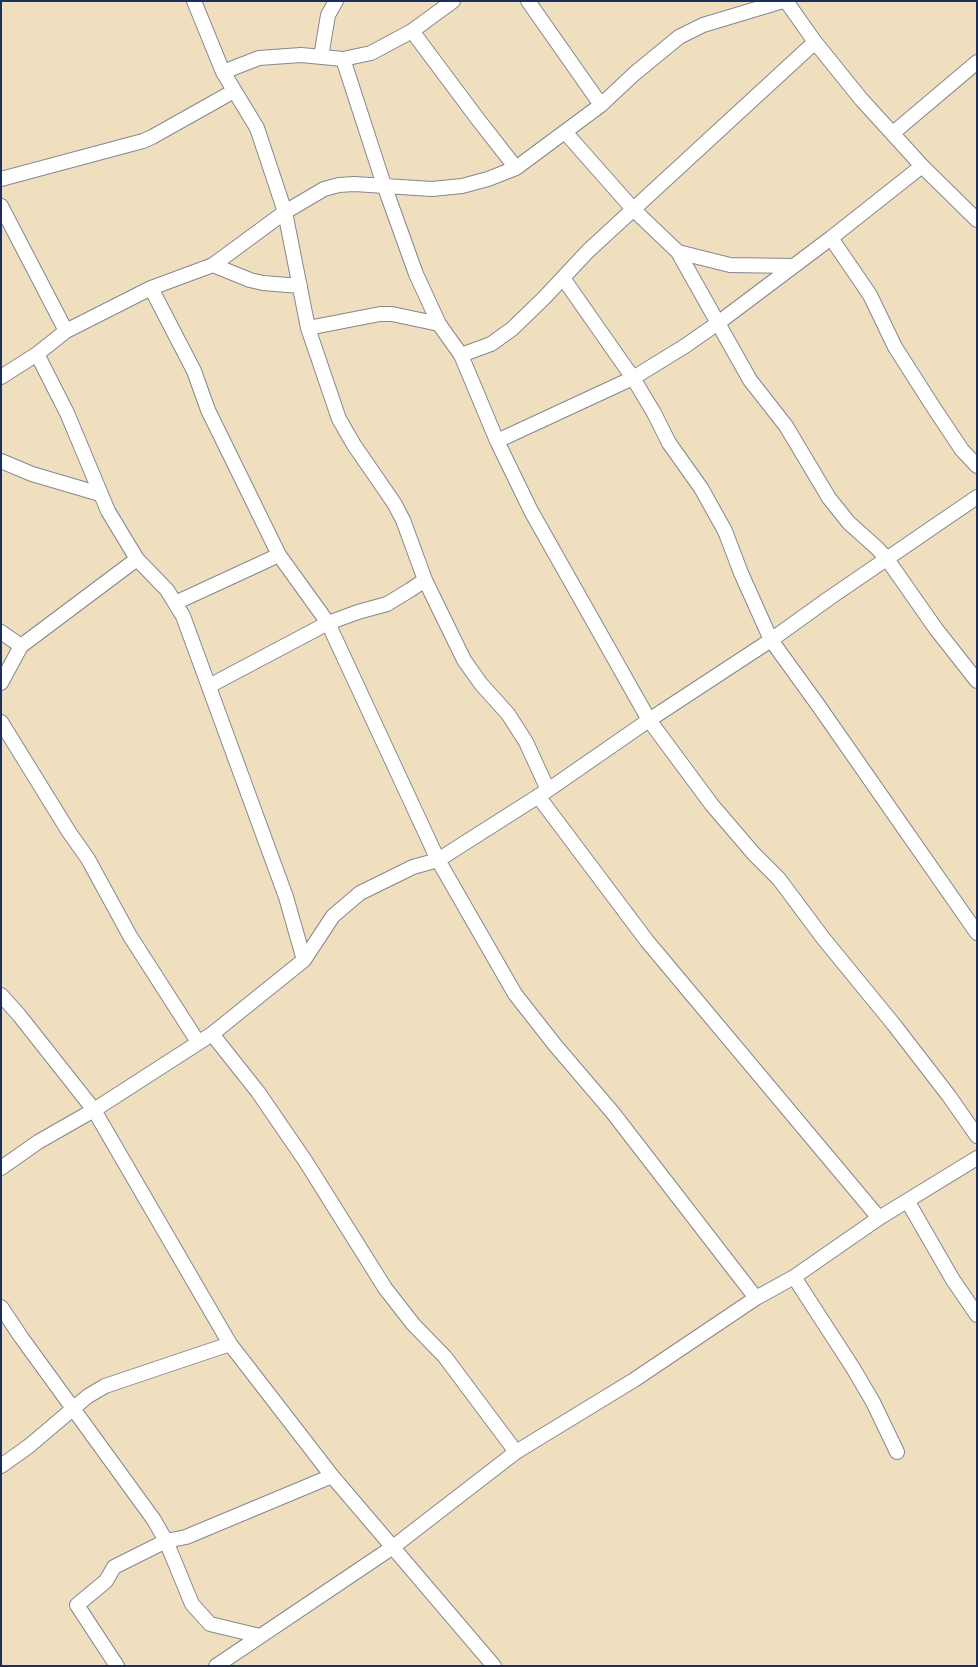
<!DOCTYPE html>
<style>
body{margin:0}
#map{position:relative;width:978px;height:1667px;overflow:hidden;background:#f0dfbf;font-family:"Libre Caslon Text",serif}
canvas{display:block}
.frame{position:absolute;inset:0;border:2px solid #1b2f5e;pointer-events:none}
</style>
<div id="map">
<canvas width="978" height="1667"></canvas>
<div class="frame"></div>
</div>
<script>
const g = document.querySelector('canvas').getContext('2d');
g.lineJoin = 'round';
const toPath = rows => new Path2D(rows.map(r => 'M' + r).join(''));
function stroke(path, color, width, dash) { g.strokeStyle = color; g.lineWidth = width; g.lineCap = dash ? 'butt' : 'round'; g.setLineDash(dash || []); g.stroke(path); }
const minor = toPath([
 [194,1,223,72,257,128,285,212,308,328,339,419,354,445,394,503,403,520,425,580,464,660,481,684,508,714,526,742,548,790],
 [528,1,601,105],
 [786,1,815,42,861,99,922,166,977,220],
 [412,31,477,118,516,168],
 [321,57,328,15,336,1],
 [343,59,384,185,416,274,439,324,461,355,497,441,531,511,649,720,712,805,754,854,779,879,823,938,895,1026,949,1096,977,1136],
 [223,72,259,58,301,55,343,59,371,53,412,31,453,1],
 [565,132,633,209,678,252,750,380,786,426,829,498,849,523,877,548,887,559,936,629,977,681],
 [893,133,977,62],
 [1,179,143,141,152,137,234,91],
 [1,206,66,331],
 [831,238,870,295,895,347,932,405,962,450,977,466],
 [678,252,730,265,794,266],
 [213,265,250,280,263,283,300,286],
 [563,278,633,378,654,413,669,443,701,488,725,531,741,573,771,640,818,705,977,933],
 [151,288,194,371,208,410,279,555,328,623,438,860,515,994,555,1045,613,1113,756,1298],
 [308,328,380,314,392,314,439,324],
 [37,354,67,413,108,511,137,559,167,590,183,616,286,897,304,960],
 [461,355,491,344,512,329,544,298,588,251,815,42],
 [1,377,37,354,66,331,151,288,213,265,285,212,324,189,339,185,354,184,432,189,462,186,488,179,516,168,601,105,634,74,679,37,703,25,783,1],
 [497,441,633,378,685,346,718,323,831,238,922,166],
 [1,461,32,474,100,494],
 [175,603,279,555],
 [1,632,21,646,1,683],
 [21,646,137,559],
 [209,686,328,623,358,612,387,604,410,590,425,580],
 [1,722,69,832,88,859,130,936,198,1042],
 [538,796,647,941,879,1218],
 [1,995,19,1015,94,1110,230,1344,332,1476,494,1666],
 [212,1034,258,1092,306,1162,385,1288,413,1324,445,1357,516,1452],
 [1,1168,38,1142,94,1110,212,1034,304,960,333,916,360,893,413,867,438,860,548,790,649,720,771,640,828,599,977,497],
 [908,1202,953,1280,977,1315],
 [794,1277,853,1368,873,1402,897,1452],
 [1,1307,21,1337,154,1520,166,1541,186,1537,332,1476],
 [1,1466,29,1446,88,1396,105,1386,230,1344],
 [117,1666,77,1605,106,1581,114,1567,166,1541,192,1604,210,1624,260,1636],
 [216,1666,393,1547,516,1452,634,1380,756,1298,794,1277,879,1218,977,1158]
]);
stroke(minor, '#86878e', 16);
stroke(minor, '#fff', 14);
</script>
